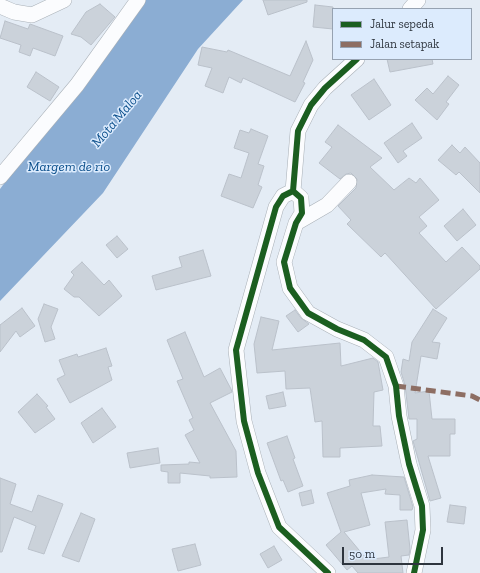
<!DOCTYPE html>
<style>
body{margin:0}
#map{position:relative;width:480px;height:573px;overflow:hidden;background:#e4ecf5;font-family:"Zilla Slab",serif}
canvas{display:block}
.legend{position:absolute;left:332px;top:8px;width:140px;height:52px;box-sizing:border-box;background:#dcebfd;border:1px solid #96a2b1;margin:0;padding:5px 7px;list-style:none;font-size:12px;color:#2e353e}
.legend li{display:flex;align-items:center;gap:8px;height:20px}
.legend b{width:20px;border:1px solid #96a2b1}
.scale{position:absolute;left:342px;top:547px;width:101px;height:18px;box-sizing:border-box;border:2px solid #2e353e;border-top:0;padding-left:5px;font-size:12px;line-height:14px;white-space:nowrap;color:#2e353e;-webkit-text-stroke:3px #dcebfd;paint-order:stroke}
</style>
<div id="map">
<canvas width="480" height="573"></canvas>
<ul class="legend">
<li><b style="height:5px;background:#1b5e20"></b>Jalur sepeda</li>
<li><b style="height:5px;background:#8d6e63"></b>Jalan setapak</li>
</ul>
<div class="scale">50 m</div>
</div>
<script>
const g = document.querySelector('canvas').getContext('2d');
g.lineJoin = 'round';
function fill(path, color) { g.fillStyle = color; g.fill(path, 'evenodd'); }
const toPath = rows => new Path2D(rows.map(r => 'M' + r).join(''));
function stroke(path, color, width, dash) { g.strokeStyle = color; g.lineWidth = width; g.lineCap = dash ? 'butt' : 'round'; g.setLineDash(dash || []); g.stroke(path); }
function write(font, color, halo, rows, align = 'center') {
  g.font = font + ' "Zilla Slab",serif'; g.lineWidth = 3; g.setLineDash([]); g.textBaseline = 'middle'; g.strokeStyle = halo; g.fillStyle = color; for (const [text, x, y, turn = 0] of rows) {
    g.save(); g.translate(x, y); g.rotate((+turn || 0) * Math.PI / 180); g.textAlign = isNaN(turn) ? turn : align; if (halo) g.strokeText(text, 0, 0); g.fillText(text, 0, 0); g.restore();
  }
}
const water = toPath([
 [141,0,243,0,198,49,103,193,0,301,0,189]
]);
const building = toPath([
 [263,0,307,0,307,2,268,15,263,0],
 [100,4,115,17,91,45,81,37,71,34,86,12,100,4],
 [315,5,333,7,333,29,313,27,315,5],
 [5,21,28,29,30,24,63,36,55,56,33,48,30,56,19,52,21,45,0,38,5,21],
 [306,41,313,60,303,82,305,83,295,102,243,78,241,83,229,77,223,93,205,86,212,68,198,65,202,47,227,52,228,50,290,76,306,41],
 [387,59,432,59,433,64,390,72,387,59],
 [36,72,59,87,50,101,27,87,36,72],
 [448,76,459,85,446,102,449,104,437,120,415,100,427,88,433,94,448,76],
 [374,79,391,105,369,120,351,95,374,79],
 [412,123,422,138,403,151,407,156,398,163,384,143,412,123],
 [338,125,382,158,370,167,394,190,409,178,416,183,420,178,439,200,419,217,427,226,419,233,446,262,462,247,480,266,480,269,436,309,385,253,381,257,347,224,351,220,338,206,356,188,357,179,351,173,346,174,340,179,319,163,332,147,325,142,338,125],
 [251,129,268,136,258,164,264,166,258,185,262,187,253,208,221,196,229,174,241,178,249,153,234,148,240,130,249,133,251,129],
 [452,145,460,153,465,147,480,163,480,193,459,172,456,175,438,160,452,145],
 [463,209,476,225,457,241,444,226,463,209],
 [117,236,128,249,117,258,106,245,117,236],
 [203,250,211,276,156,290,152,276,182,267,179,257,203,250],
 [82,262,104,285,109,280,122,296,99,316,79,297,74,297,64,289,74,275,71,272,82,262],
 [44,304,58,309,51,327,55,339,45,342,38,319,44,304],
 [22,308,35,326,20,337,16,331,0,352,0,325,22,308],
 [433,309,447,318,432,342,440,343,437,359,421,356,415,393,429,391,432,419,455,419,455,434,450,434,450,456,428,456,441,498,430,501,413,441,417,439,417,419,409,419,405,385,401,372,403,359,409,361,412,342,433,309],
 [295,310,301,318,309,324,298,332,286,316,295,310],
 [261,317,279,321,272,350,340,343,341,366,373,358,378,362,383,390,374,392,373,426,380,426,382,446,340,448,340,457,323,457,322,421,315,422,310,388,286,389,285,371,257,373,254,344,261,317],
 [185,332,204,377,220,368,231,389,232,392,210,403,236,451,237,477,210,478,210,476,180,473,180,483,168,483,168,472,161,471,161,465,189,464,189,462,200,463,185,435,194,430,189,420,193,418,177,381,183,379,167,340,185,332],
 [106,348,112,366,108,367,112,380,70,403,57,379,65,375,59,360,77,354,78,357,106,348],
 [283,392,286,406,269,409,266,396,283,392],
 [37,394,48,406,46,407,55,419,35,433,18,412,37,394],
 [102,408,116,427,93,443,81,423,102,408],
 [287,436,295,458,293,459,303,486,288,492,283,480,281,481,267,443,287,436],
 [158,448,160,463,130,468,127,453,158,448],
 [372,475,404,477,413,507,412,510,400,510,400,495,385,494,386,489,361,493,370,525,344,532,364,556,368,553,373,559,389,557,385,522,407,520,410,549,409,555,401,556,403,573,358,573,352,566,347,570,326,545,341,532,327,493,350,486,349,480,372,475],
 [0,478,16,484,10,504,32,512,38,495,63,504,44,554,28,549,36,526,14,517,2,552,0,552,0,478],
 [311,490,314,503,302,506,299,493,311,490],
 [450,505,466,507,464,524,447,522,450,505],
 [81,513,95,519,79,562,62,556,81,513],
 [195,544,201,565,178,571,172,549,195,544],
 [274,546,282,560,268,568,260,554,274,546]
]);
const minor = toPath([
 [0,6,14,12,32,15,64,0],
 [410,9,418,0],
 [357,59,325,88,311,105,298,131,293,191,301,198,302,213,296,223,284,262,290,288,308,313,337,329,364,340,386,357,396,386,399,416,409,464,422,506,423,530,414,573],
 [0,177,77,85,138,0],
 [293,191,283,196,276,207,236,350,244,421,258,473,279,527,328,573],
 [296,223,327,205,349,182]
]);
const quiet = toPath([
 [396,386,472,396,480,400]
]);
const cycleway = toPath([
 [357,59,325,88,311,105,298,131,293,191,301,198,302,213,296,223,284,262,290,288,308,313,337,329,364,340,386,357,396,386,399,416,409,464,422,506,423,530,414,573],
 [293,191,283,196,276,207,236,350,244,421,258,473,279,527,328,573]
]);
const waterNames = [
 ["Mota Maloa",117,119,-50],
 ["Margem de rio",69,167]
];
fill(water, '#8badd3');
fill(building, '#cbd2da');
stroke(building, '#bac1ca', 1);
stroke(minor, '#a9b0b7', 16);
stroke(minor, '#fbfcfe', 15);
stroke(quiet, '#8d6e63', 5, [10, 5]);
stroke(cycleway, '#1b5e20', 6);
write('italic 14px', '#0a4e8b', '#dcebfd', waterNames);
</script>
